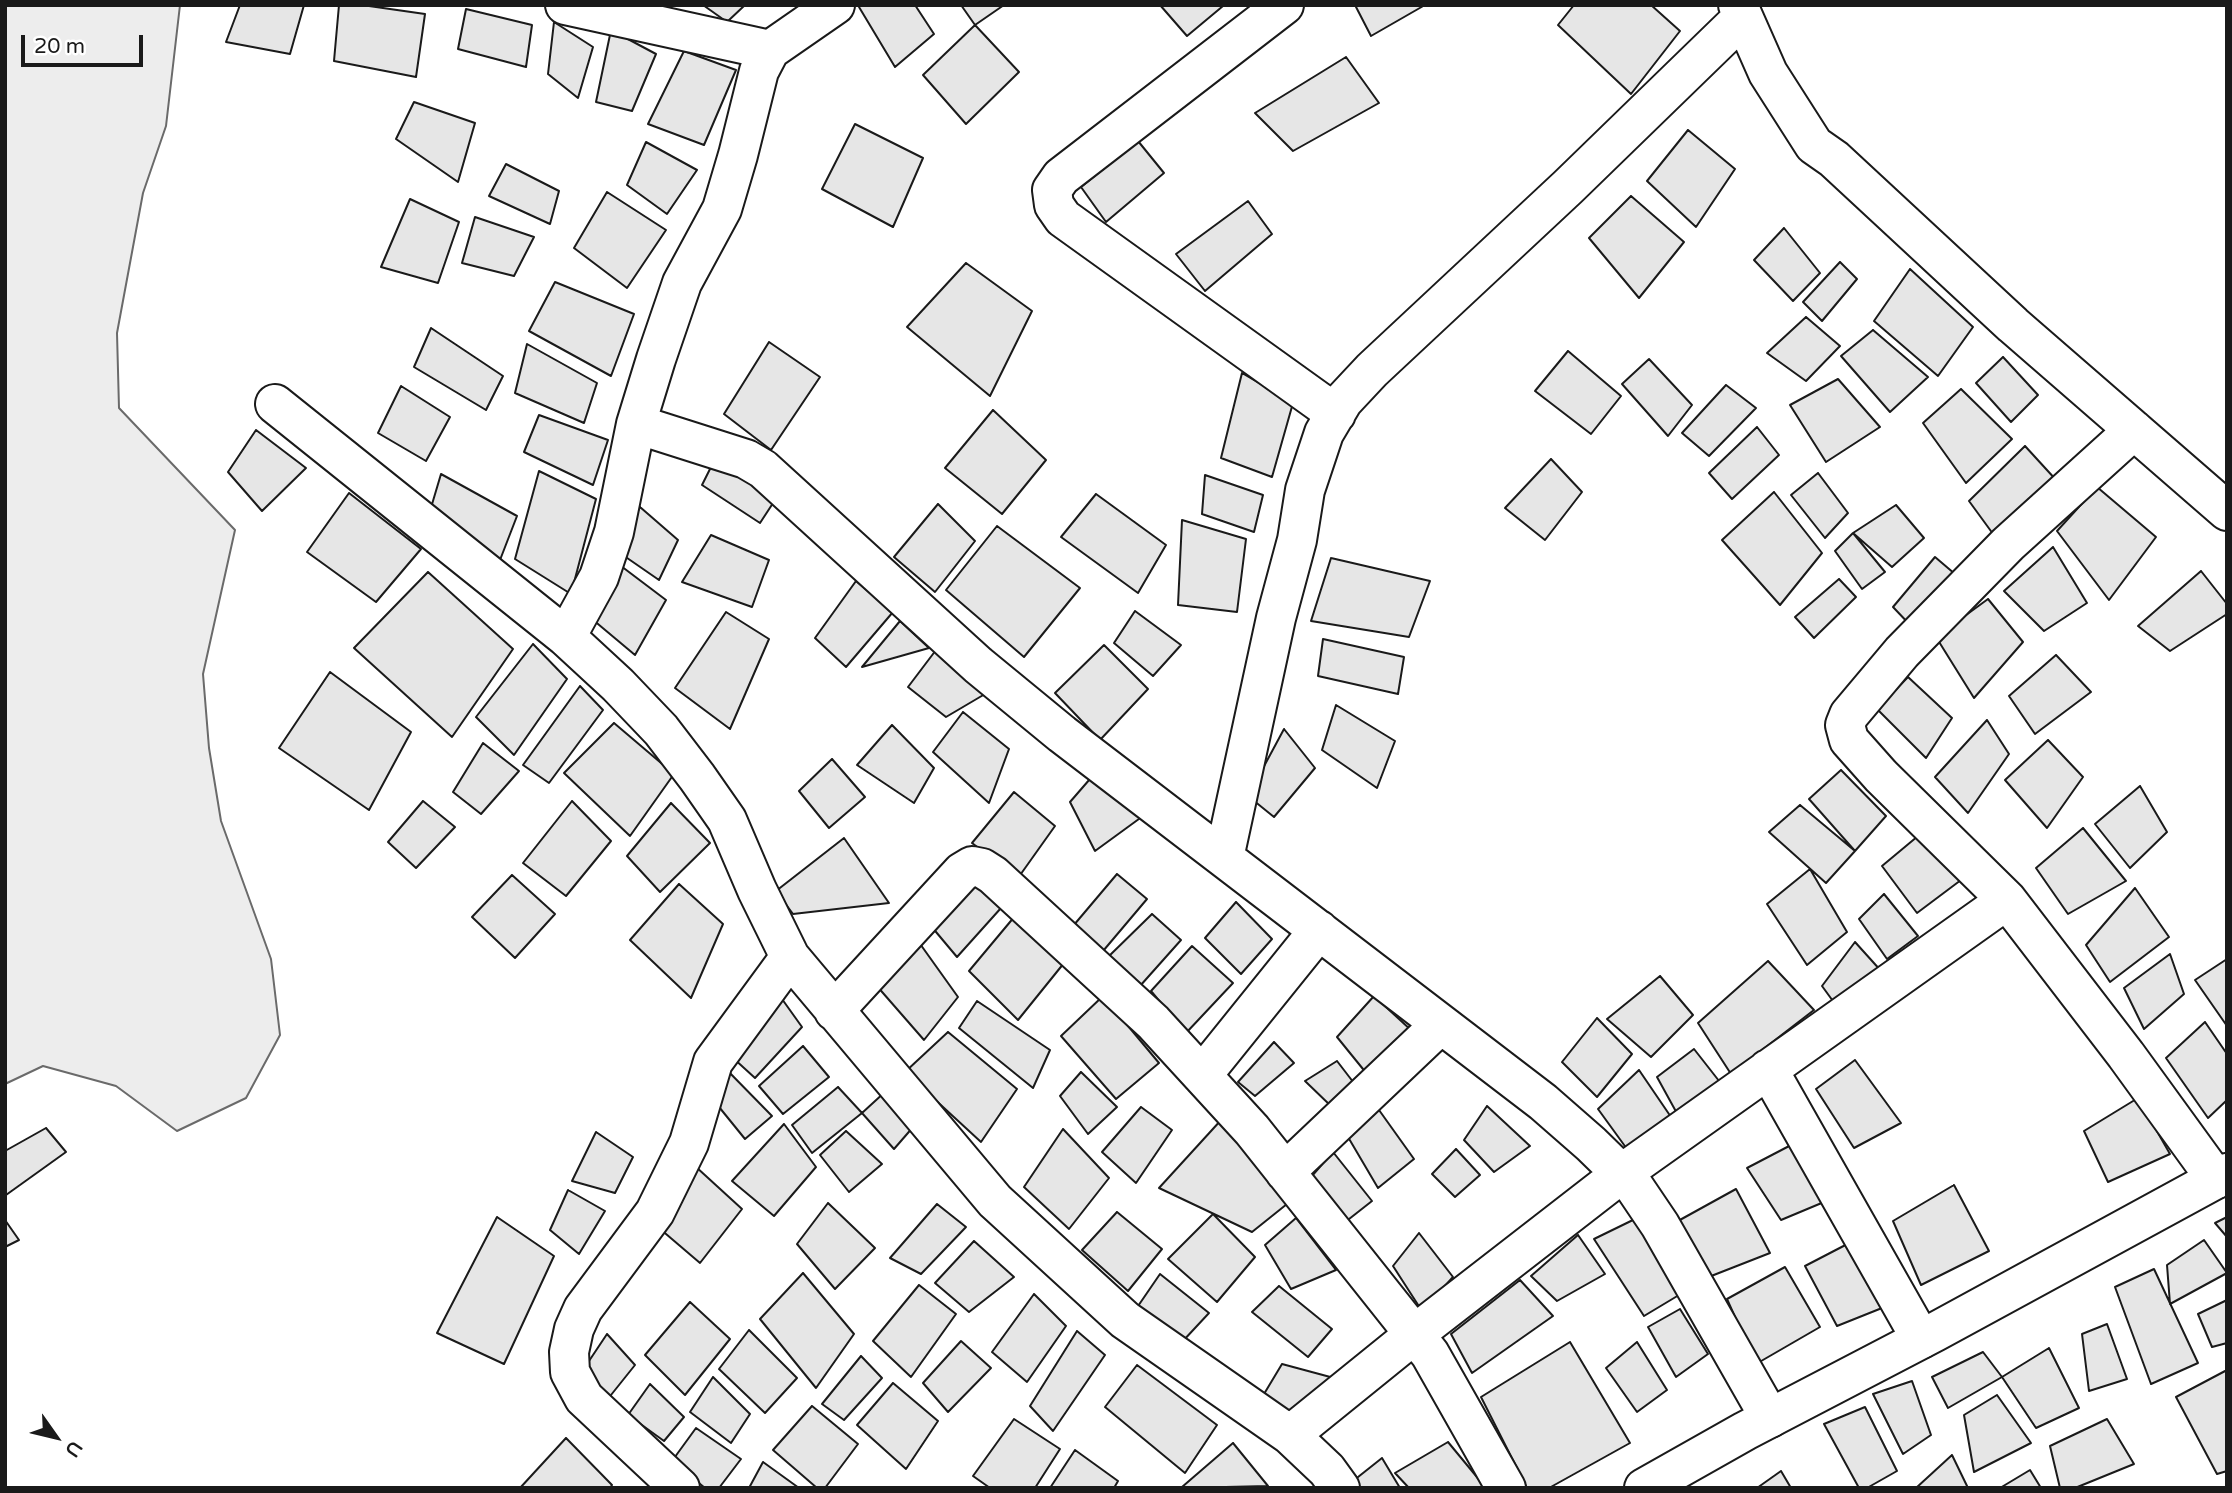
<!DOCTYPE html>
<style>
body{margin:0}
#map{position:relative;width:2232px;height:1493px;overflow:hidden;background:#fff;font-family:"Varela Round",sans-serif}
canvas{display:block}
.frame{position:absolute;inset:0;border:7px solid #1a1a1a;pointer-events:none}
.north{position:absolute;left:21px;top:1402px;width:70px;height:70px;-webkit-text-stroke:5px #fff;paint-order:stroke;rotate:124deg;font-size:19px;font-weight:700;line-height:28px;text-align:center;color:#1a1a1a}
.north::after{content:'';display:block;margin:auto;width:24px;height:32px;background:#1a1a1a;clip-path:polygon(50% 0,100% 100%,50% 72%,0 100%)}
.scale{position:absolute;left:21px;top:35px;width:122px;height:32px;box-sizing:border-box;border:4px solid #1a1a1a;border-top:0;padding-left:9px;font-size:21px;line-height:24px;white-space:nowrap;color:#1a1a1a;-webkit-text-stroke:5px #fff;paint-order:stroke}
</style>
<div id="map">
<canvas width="2232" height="1493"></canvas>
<div class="frame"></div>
<div class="north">U</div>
<div class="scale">20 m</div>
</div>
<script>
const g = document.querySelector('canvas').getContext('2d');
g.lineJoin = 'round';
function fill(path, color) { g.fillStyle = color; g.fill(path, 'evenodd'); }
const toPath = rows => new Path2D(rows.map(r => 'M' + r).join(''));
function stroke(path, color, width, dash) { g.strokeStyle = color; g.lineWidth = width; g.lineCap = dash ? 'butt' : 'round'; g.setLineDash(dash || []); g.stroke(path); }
const green = toPath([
 [5,5,180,5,166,126,143,193,117,333,119,408,235,530,203,674,209,748,221,821,271,959,280,1035,246,1098,177,1131,116,1086,43,1066,5,1084,5,5]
]);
const building = toPath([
 [240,5,304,5,290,54,226,42,240,5],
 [339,5,362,5,425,14,416,77,334,61,339,5],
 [703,5,745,5,727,22,703,5],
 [862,5,915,5,934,34,895,67,859,7,862,5],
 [961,5,1004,5,975,25,961,5],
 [1160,5,1222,5,1223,6,1187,36,1160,5],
 [1355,5,1425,5,1371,36,1355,5],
 [1574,5,1651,5,1680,31,1631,94,1558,25,1574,5],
 [466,9,532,25,526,67,458,49,466,9],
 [554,22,593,47,578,98,548,74,554,22],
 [975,25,1019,72,966,124,923,75,975,25],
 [611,30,656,54,632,111,596,102,611,30],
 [684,51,736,70,704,145,648,124,684,51],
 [1346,57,1379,103,1293,151,1255,113,1346,57],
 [414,102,475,123,458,182,396,139,414,102],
 [855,124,923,158,893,227,822,189,855,124],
 [1688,130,1735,169,1696,227,1647,181,1688,130],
 [1138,141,1164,173,1106,222,1081,187,1138,141],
 [646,142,697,170,667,214,627,185,646,142],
 [506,164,559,191,550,224,489,196,506,164],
 [607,192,666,230,627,288,574,248,607,192],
 [1631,196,1684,242,1639,298,1589,238,1631,196],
 [410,199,459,222,438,283,381,267,410,199],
 [1248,201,1272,234,1205,291,1176,254,1248,201],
 [475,217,534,237,514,276,462,263,475,217],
 [1784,228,1820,273,1793,301,1754,260,1784,228],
 [1840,262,1857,279,1822,321,1803,302,1840,262],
 [966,263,1032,311,990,396,907,327,966,263],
 [1910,269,1973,327,1938,376,1874,321,1910,269],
 [555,282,634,314,611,376,529,331,555,282],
 [1806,317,1840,346,1806,381,1767,353,1806,317],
 [431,328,503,376,486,410,414,367,431,328],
 [1873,330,1928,377,1890,412,1841,356,1873,330],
 [769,342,820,377,771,450,724,414,769,342],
 [527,344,597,383,584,423,515,393,527,344],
 [1568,351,1621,396,1591,434,1535,391,1568,351],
 [2003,357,2038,395,2011,422,1976,383,2003,357],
 [1649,359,1692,405,1668,436,1622,384,1649,359],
 [1242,373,1293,403,1272,477,1221,458,1242,373],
 [1838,379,1880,427,1826,462,1790,405,1838,379],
 [1726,385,1756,408,1709,456,1682,433,1726,385],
 [401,386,450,417,426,461,378,433,401,386],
 [1961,389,2012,439,1966,483,1923,423,1961,389],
 [993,410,1046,460,1002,514,945,468,993,410],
 [539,415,608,440,593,485,524,452,539,415],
 [1757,427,1779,455,1732,499,1709,473,1757,427],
 [256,430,306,468,262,511,228,472,256,430],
 [2025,446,2057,481,1996,538,1969,501,2025,446],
 [1551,459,1582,492,1545,540,1505,508,1551,459],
 [714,461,777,497,760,523,702,485,714,461],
 [539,471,596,499,571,594,515,559,539,471],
 [1818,473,1848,513,1825,538,1791,495,1818,473],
 [441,474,517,516,500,560,430,511,441,474],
 [1205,475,1263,495,1254,532,1202,514,1205,475],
 [2097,487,2156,537,2109,600,2057,531,2097,487],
 [1774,492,1822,553,1780,605,1722,540,1774,492],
 [349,493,421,549,376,602,307,552,349,493],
 [1096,494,1166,545,1138,593,1061,537,1096,494],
 [938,504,975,541,935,592,894,557,938,504],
 [1896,505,1924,538,1892,567,1853,533,1896,505],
 [640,507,678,540,659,580,617,551,640,507],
 [1182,520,1246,539,1237,612,1178,605,1182,520],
 [997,526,1080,588,1024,657,946,590,997,526],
 [1853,533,1885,572,1862,589,1835,551,1853,533],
 [711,535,769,560,752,607,682,582,711,535],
 [2053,547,2087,603,2044,631,2004,591,2053,547],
 [1935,557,1962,580,1912,627,1893,607,1935,557],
 [1331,558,1430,581,1409,637,1311,621,1331,558],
 [621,566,666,600,635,655,592,619,621,566],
 [2201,571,2227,604,2227,614,2170,651,2138,626,2201,571],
 [428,572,513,649,452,737,354,648,428,572],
 [1839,579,1856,597,1814,638,1795,617,1839,579],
 [856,581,893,612,846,667,815,638,856,581],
 [1988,599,2023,642,1974,698,1936,637,1988,599],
 [1135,611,1181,645,1153,676,1114,643,1135,611],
 [726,612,769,639,730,729,675,688,726,612],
 [900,621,929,648,862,667,900,621],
 [1323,639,1404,657,1398,694,1318,676,1323,639],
 [533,644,567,679,514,755,476,717,533,644],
 [1104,645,1148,689,1100,740,1055,693,1104,645],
 [936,650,985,694,946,717,908,687,936,650],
 [2056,655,2091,692,2035,734,2009,696,2056,655],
 [330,672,411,732,369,810,279,748,330,672],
 [1908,677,1952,718,1926,758,1877,709,1908,677],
 [580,686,603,710,549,783,523,765,580,686],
 [1336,705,1395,741,1377,788,1322,750,1336,705],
 [963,712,1009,749,989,803,933,752,963,712],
 [1987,720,2009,754,1968,813,1935,777,1987,720],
 [614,723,674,774,630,836,564,773,614,723],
 [892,725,934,768,914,803,857,765,892,725],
 [1284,729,1315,768,1274,817,1248,796,1284,729],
 [2048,740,2083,777,2047,828,2005,780,2048,740],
 [483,743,519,771,481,814,453,792,483,743],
 [832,759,865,797,829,828,799,791,832,759],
 [1841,770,1886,816,1855,851,1809,799,1841,770],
 [1096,772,1143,816,1095,851,1070,802,1096,772],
 [2140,786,2167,832,2130,868,2095,824,2140,786],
 [1014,792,1055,826,1018,878,972,843,1014,792],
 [423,801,455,827,416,868,388,842,423,801],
 [572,801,611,841,566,896,523,863,572,801],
 [671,803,710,843,660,892,627,856,671,803],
 [1800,805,1855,851,1826,883,1769,832,1800,805],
 [2083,828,2126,881,2068,914,2036,868,2083,828],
 [1918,836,1961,880,1917,913,1882,866,1918,836],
 [844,838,889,903,793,914,776,891,844,838],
 [1810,869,1847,932,1807,965,1767,904,1810,869],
 [1117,874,1147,899,1098,957,1068,932,1117,874],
 [512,875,555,914,515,958,472,917,512,875],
 [975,881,1001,908,957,957,931,926,975,881],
 [679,884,723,924,691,998,630,940,679,884],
 [2135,888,2169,937,2110,982,2086,945,2135,888],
 [1884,894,1918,936,1887,959,1859,919,1884,894],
 [1236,902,1272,939,1241,974,1205,938,1236,902],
 [1152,914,1181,940,1140,986,1106,959,1152,914],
 [1015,916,1064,963,1018,1020,969,971,1015,916],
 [918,941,958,997,924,1040,876,985,918,941],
 [1855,942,1882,972,1838,1008,1822,986,1855,942],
 [1192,946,1233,983,1186,1033,1151,991,1192,946],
 [2170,954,2184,994,2144,1029,2124,988,2170,954],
 [2227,959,2227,1026,2195,980,2227,959],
 [1768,961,1814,1010,1731,1074,1698,1023,1768,961],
 [1660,976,1693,1015,1651,1057,1607,1019,1660,976],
 [1103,996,1159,1063,1116,1099,1061,1036,1103,996],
 [1374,996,1412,1031,1367,1074,1337,1037,1374,996],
 [782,999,802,1027,755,1078,732,1057,782,999],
 [977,1001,1050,1050,1033,1088,959,1028,977,1001],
 [1597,1018,1632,1054,1597,1097,1562,1062,1597,1018],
 [2205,1022,2227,1054,2227,1100,2208,1118,2166,1058,2205,1022],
 [948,1032,1017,1089,981,1142,905,1072,948,1032],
 [1274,1042,1294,1063,1255,1096,1238,1082,1274,1042],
 [803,1046,829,1077,783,1114,759,1086,803,1046],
 [1694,1049,1723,1086,1679,1117,1657,1077,1694,1049],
 [1855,1060,1901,1123,1854,1148,1816,1089,1855,1060],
 [1337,1061,1357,1087,1332,1107,1305,1081,1337,1061],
 [724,1067,772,1116,745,1139,715,1102,724,1067],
 [1639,1070,1671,1117,1627,1149,1598,1109,1639,1070],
 [1081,1072,1117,1107,1088,1134,1060,1096,1081,1072],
 [838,1087,862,1113,812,1153,792,1125,838,1087],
 [886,1091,914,1126,894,1149,862,1113,886,1091],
 [2138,1098,2170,1154,2108,1182,2084,1131,2138,1098],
 [1487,1106,1530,1146,1494,1172,1464,1140,1487,1106],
 [1141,1107,1172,1130,1136,1183,1102,1152,1141,1107],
 [1379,1110,1414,1159,1378,1188,1348,1137,1379,1110],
 [1222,1119,1292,1200,1252,1232,1159,1188,1222,1119],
 [784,1124,816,1167,774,1216,732,1181,784,1124],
 [46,1128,66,1152,6,1195,5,1151,46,1128],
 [1063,1129,1109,1178,1069,1229,1024,1187,1063,1129],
 [846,1131,882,1164,849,1192,820,1155,846,1131],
 [596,1132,633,1157,615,1193,572,1181,596,1132],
 [1793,1144,1824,1202,1781,1220,1747,1168,1793,1144],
 [1456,1149,1480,1175,1455,1197,1432,1174,1456,1149],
 [1333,1152,1372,1201,1344,1223,1311,1177,1333,1152],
 [695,1166,742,1209,700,1263,659,1228,695,1166],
 [1954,1185,1989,1251,1921,1285,1893,1221,1954,1185],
 [1736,1189,1770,1253,1701,1280,1678,1221,1736,1189],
 [568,1190,605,1211,579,1254,550,1230,568,1190],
 [828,1203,875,1248,835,1289,797,1244,828,1203],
 [937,1204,966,1227,921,1274,890,1258,937,1204],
 [1117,1212,1162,1249,1128,1291,1082,1250,1117,1212],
 [1213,1214,1255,1257,1217,1302,1168,1259,1213,1214],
 [497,1217,554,1256,504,1364,437,1333,497,1217],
 [2227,1217,2227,1237,2215,1223,2227,1217],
 [1296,1218,1336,1270,1291,1289,1265,1245,1296,1218],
 [1635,1219,1684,1292,1644,1316,1594,1239,1635,1219],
 [5,1220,19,1240,5,1247,5,1220],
 [1419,1233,1453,1277,1422,1311,1393,1266,1419,1233],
 [1578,1235,1605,1274,1557,1301,1531,1276,1578,1235],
 [1857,1239,1887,1306,1837,1326,1805,1266,1857,1239],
 [2204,1240,2227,1273,2170,1304,2167,1265,2204,1240],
 [974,1241,1014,1277,969,1312,935,1283,974,1241],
 [1785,1267,1820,1327,1756,1364,1727,1299,1785,1267],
 [2154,1269,2198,1363,2151,1384,2115,1287,2154,1269],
 [803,1273,854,1334,816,1388,760,1319,803,1273],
 [1160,1274,1209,1313,1182,1342,1136,1309,1160,1274],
 [1520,1280,1553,1316,1472,1373,1451,1334,1520,1280],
 [919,1285,956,1314,911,1377,873,1341,919,1285],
 [1279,1286,1332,1329,1308,1357,1252,1312,1279,1286],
 [1034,1294,1066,1326,1027,1382,992,1352,1034,1294],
 [2227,1300,2227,1343,2212,1347,2198,1314,2227,1300],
 [690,1302,730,1339,685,1395,645,1355,690,1302],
 [1680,1309,1708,1354,1676,1377,1648,1327,1680,1309],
 [2107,1324,2127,1379,2089,1391,2082,1334,2107,1324],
 [749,1330,797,1378,765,1413,719,1369,749,1330],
 [1077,1331,1105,1355,1053,1431,1030,1406,1077,1331],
 [607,1334,635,1365,607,1400,581,1373,607,1334],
 [961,1341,991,1368,948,1412,923,1383,961,1341],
 [1570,1342,1630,1443,1549,1488,1527,1488,1481,1397,1570,1342],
 [1637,1342,1667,1390,1637,1412,1606,1368,1637,1342],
 [2049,1348,2079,1408,2036,1428,2002,1377,2049,1348],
 [1983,1352,2002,1377,1948,1408,1932,1377,1983,1352],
 [861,1356,882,1378,844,1420,822,1404,861,1356],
 [1282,1364,1334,1378,1291,1417,1261,1399,1282,1364],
 [1137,1365,1217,1425,1185,1473,1105,1407,1137,1365],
 [2227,1370,2227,1471,2217,1474,2176,1397,2227,1370],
 [713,1377,750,1414,731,1443,690,1412,713,1377],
 [1912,1381,1931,1435,1903,1454,1873,1394,1912,1381],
 [893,1383,938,1421,906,1469,857,1425,893,1383],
 [650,1384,684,1417,664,1441,628,1415,650,1384],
 [1997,1395,2031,1443,1974,1472,1964,1415,1997,1395],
 [812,1406,858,1444,825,1488,817,1488,773,1450,812,1406],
 [1865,1407,1897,1471,1867,1488,1859,1488,1824,1424,1865,1407],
 [1014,1419,1060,1449,1035,1488,990,1488,973,1476,1014,1419],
 [2107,1419,2134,1464,2075,1488,2060,1488,2050,1446,2107,1419],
 [696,1428,741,1459,719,1488,705,1488,672,1461,696,1428],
 [566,1438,612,1485,610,1488,520,1488,566,1438],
 [1448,1442,1486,1488,1409,1488,1395,1473,1448,1442],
 [1233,1443,1268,1486,1183,1488,1182,1487,1233,1443],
 [1075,1450,1118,1481,1114,1488,1050,1488,1075,1450],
 [1952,1455,1968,1488,1916,1488,1952,1455],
 [1382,1458,1400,1488,1357,1488,1353,1481,1382,1458],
 [763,1462,799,1488,749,1488,763,1462],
 [2030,1470,2041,1488,2000,1488,2030,1470],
 [1781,1471,1791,1488,1757,1488,1781,1471]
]);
const minor = toPath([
 [565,5,770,50],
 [1284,5,1061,177,1052,190,1054,205,1063,218,1336,414],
 [1738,5,1768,73,1814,145,1834,159,2013,325,2227,511],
 [275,404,566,637,618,685,661,730,697,777,727,820,757,890,790,957,713,1062,689,1143,655,1212,583,1309,574,1329,569,1352,570,1372,584,1398,680,1488],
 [636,424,746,459,763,469,978,665,1062,734,1543,1102,1591,1144,1633,1185,1660,1225,1770,1418],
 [2134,430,2008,544,1902,652,1849,715,1845,725,1849,740,1881,776,2007,900,2126,1055,2216,1179],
 [566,637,599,577,614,532,636,424,656,359,682,283,722,209,738,155,759,71,770,50,835,5],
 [1224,858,1276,618,1297,540,1305,490,1324,433,1343,401,1372,370,1568,187,1743,17],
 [790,957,995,1201,1125,1320,1290,1435,1327,1470,1340,1488],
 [834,1011,962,872,972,866,982,868,993,875,1153,1022,1252,1130,1430,1354,1506,1488],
 [1768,1069,1921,1339],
 [1203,1074,1319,930],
 [1285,1172,1441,1024],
 [1290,1435,1416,1333,1621,1174,2007,900]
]);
const major = toPath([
 [1644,1488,1745,1431,1935,1332,2227,1173]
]);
fill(green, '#ededed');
stroke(green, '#6a6a6a', 2);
fill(building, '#e6e6e6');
stroke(building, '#1a1a1a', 2);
stroke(minor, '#1a1a1a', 42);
stroke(major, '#1a1a1a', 42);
stroke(minor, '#fff', 38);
stroke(major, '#fff', 38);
</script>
